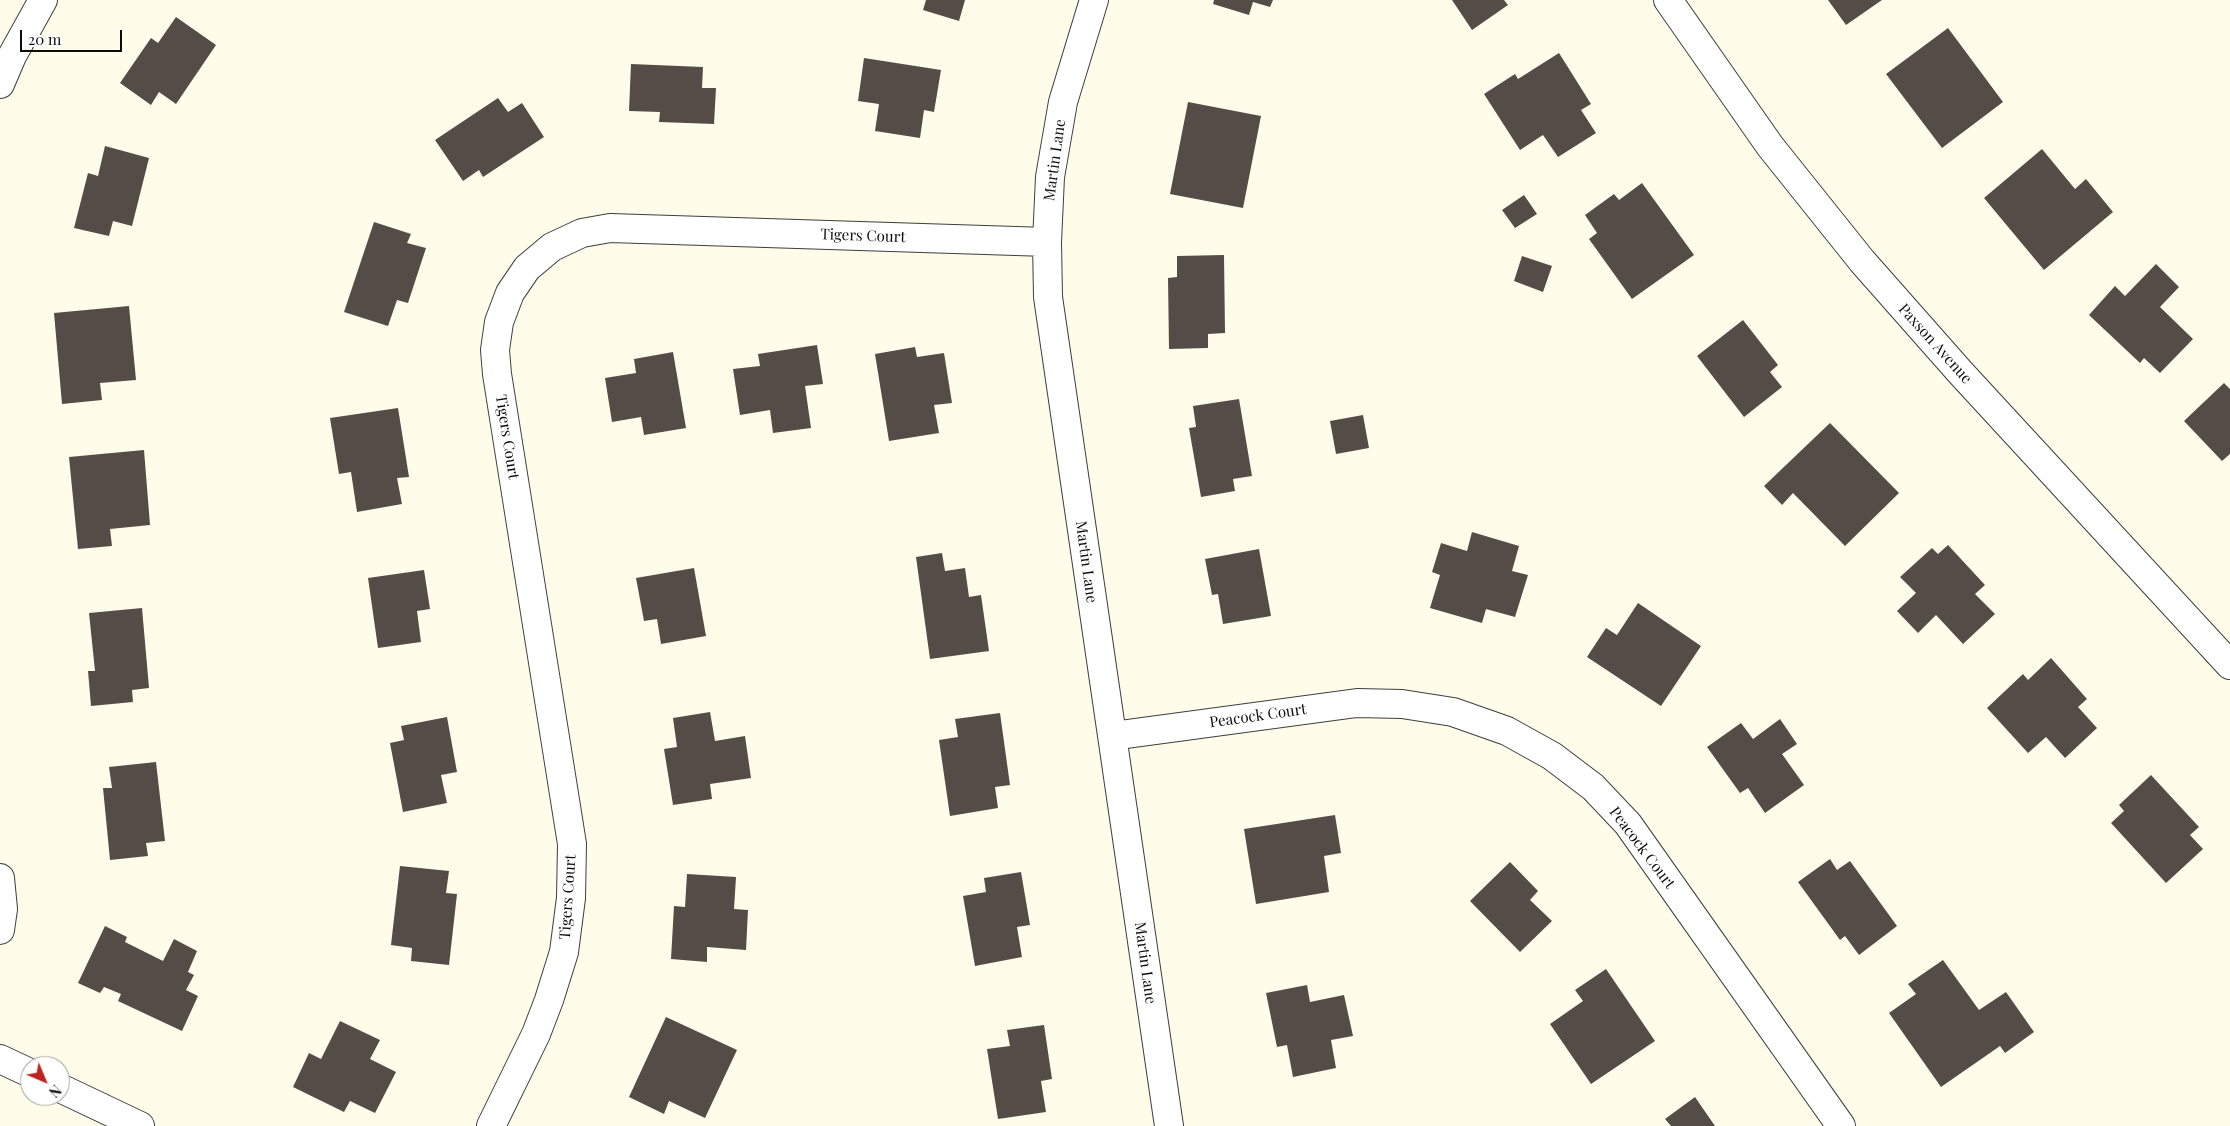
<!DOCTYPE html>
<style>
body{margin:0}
#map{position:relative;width:2230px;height:1126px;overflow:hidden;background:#fffce9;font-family:"Playfair Display",serif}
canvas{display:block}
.north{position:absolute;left:20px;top:1056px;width:50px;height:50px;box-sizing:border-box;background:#fff;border:1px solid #9d9d9d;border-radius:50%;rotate:135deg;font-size:14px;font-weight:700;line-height:20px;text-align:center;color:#0b0b0b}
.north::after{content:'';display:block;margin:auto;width:18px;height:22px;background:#bd2221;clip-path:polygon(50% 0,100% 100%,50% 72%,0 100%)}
.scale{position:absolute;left:20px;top:30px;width:102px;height:22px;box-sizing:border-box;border:2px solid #0b0b0b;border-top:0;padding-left:6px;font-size:15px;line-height:18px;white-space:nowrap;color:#0b0b0b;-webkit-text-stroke:4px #fff;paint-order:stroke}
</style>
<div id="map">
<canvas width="2230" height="1126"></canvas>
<div class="north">N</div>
<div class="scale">20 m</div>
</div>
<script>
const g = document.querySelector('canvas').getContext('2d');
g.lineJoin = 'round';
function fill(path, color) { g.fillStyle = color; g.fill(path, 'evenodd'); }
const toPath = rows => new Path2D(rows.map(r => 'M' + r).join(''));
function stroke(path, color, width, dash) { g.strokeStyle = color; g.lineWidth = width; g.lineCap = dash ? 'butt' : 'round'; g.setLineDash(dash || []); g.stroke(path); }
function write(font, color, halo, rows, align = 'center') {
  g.font = font + ' "Playfair Display",serif'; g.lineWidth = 5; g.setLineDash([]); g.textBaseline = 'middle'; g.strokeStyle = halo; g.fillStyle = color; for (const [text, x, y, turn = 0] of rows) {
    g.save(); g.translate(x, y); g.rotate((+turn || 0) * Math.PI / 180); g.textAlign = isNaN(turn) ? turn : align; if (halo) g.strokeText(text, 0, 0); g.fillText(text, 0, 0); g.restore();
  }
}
const building = toPath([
 [926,0,965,0,959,21,923,10],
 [1214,0,1273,0,1270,7,1253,2,1249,15,1213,4],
 [1452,0,1504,0,1508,5,1472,30],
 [1828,0,1882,0,1846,25],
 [176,17,216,45,176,104,159,92,151,105,120,83,151,38,158,43],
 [1948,28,2003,102,1942,148,1886,74],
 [1559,53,1591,104,1581,110,1596,133,1558,157,1543,135,1520,150,1484,94,1515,74,1518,79],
 [864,58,941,70,934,112,924,110,920,138,875,131,879,104,858,101],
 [631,64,703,67,702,88,716,88,714,124,659,122,660,112,629,111],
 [498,98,508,112,522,103,544,137,483,177,479,170,463,181,435,140],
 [1188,102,1261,116,1243,208,1170,194],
 [105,146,149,158,132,226,113,221,109,236,74,228,88,173,98,176],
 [2042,149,2075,189,2086,179,2113,212,2044,270,1984,198],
 [1642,183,1694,255,1632,299,1589,239,1597,233,1585,215,1614,194,1619,200],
 [1524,195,1537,214,1515,228,1502,210],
 [374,222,411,234,407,243,426,248,408,303,397,300,388,326,344,312],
 [1224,255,1225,333,1208,334,1208,348,1169,349,1168,278,1177,277,1177,256],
 [1522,256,1552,266,1543,292,1514,281],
 [2156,264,2179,287,2160,307,2193,339,2160,373,2144,358,2140,363,2089,315,2115,286,2125,296],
 [129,306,136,380,100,383,102,400,62,404,54,313],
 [1743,320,1778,365,1770,372,1782,387,1744,417,1697,356],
 [817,345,823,384,805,386,811,428,773,433,770,410,740,415,733,369,760,366,758,354],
 [915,347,917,357,944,353,952,403,934,405,939,433,889,441,875,354],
 [673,352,686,428,644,435,641,417,612,422,605,378,636,373,634,359],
 [2224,383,2230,389,2230,454,2222,461,2184,421],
 [1239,399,1252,476,1233,479,1235,491,1201,497,1189,428,1196,427,1193,406],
 [398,408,409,477,397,478,402,504,357,512,351,472,339,474,330,418],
 [1363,415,1369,448,1336,454,1330,421],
 [1830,423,1899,493,1845,546,1793,493,1782,505,1764,486],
 [144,450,150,525,110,529,112,546,78,549,69,457],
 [1472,532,1519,546,1512,571,1528,575,1515,617,1486,609,1482,623,1430,608,1440,575,1432,572,1441,543,1467,551],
 [1948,545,1985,585,1975,594,1995,614,1963,644,1936,615,1918,633,1897,611,1916,593,1900,577,1932,548,1938,554],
 [1259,549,1271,616,1223,624,1218,594,1212,595,1205,559],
 [942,553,945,571,965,568,969,597,981,595,989,651,930,659,916,557],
 [694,568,706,636,661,644,657,619,644,621,636,578],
 [424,570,430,609,417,611,421,642,378,648,368,578],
 [1638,603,1701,646,1661,706,1587,657,1606,628,1617,635],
 [142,608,149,688,132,690,133,702,91,706,88,671,95,671,89,613],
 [2051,658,2087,699,2078,707,2097,728,2065,758,2046,737,2028,753,1987,708,2023,674,2028,680],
 [710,712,715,741,745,736,751,778,710,784,712,799,673,805,664,749,677,747,673,718],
 [1000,713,1010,785,995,787,998,808,950,816,939,740,958,737,955,719],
 [447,717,457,772,441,775,447,803,403,812,390,743,404,740,401,726],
 [1780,719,1797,744,1782,754,1804,785,1765,813,1748,788,1740,793,1707,747,1741,723,1753,739],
 [156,762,165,841,146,843,148,856,110,860,103,788,112,788,109,767],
 [2151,775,2199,827,2190,835,2203,849,2166,883,2111,823,2124,811,2119,805],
 [1335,815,1341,853,1324,856,1329,892,1256,904,1244,829],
 [1830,859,1837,870,1850,861,1897,926,1859,955,1845,936,1840,940,1798,882],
 [1510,862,1538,891,1530,900,1552,921,1520,952,1470,901],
 [400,866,449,871,446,893,457,894,449,965,411,961,412,948,391,945],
 [1021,872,1030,925,1017,927,1022,957,975,966,963,896,986,892,984,878],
 [687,874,736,877,734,909,748,910,746,950,707,947,707,962,671,959,674,906,685,907],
 [105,926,127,937,125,942,163,961,174,939,197,951,188,972,194,975,186,990,198,996,182,1031,118,1001,121,994,104,987,100,993,78,983],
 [1943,960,1979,1010,2006,992,2034,1032,2005,1053,2000,1046,1941,1087,1889,1013,1916,994,1908,984],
 [1606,969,1655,1041,1591,1084,1550,1024,1583,1001,1575,990],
 [1307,985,1310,1002,1344,995,1353,1036,1331,1040,1336,1068,1293,1077,1287,1045,1277,1047,1266,993],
 [666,1017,737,1050,705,1118,669,1101,664,1114,629,1097],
 [340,1021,380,1040,370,1059,396,1072,375,1113,350,1101,344,1112,293,1087,309,1053,321,1059],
 [1044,1025,1052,1079,1041,1081,1046,1112,998,1119,987,1049,1010,1046,1007,1030],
 [1695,1097,1715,1126,1671,1126,1665,1119]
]);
const minor = toPath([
 [1094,0,1063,102,1050,177,1047,242,1048,297,1169,1126],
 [1668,0,1770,146,1862,261,1960,372,2230,665],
 [0,84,12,56,43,0],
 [1112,736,1357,703,1402,704,1453,712,1507,731,1552,756,1593,787,1628,824,1841,1126],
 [0,878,3,909,0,930],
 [0,1059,30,1073],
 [60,1088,140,1126],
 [491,1126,536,1034,549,1000,564,952,571,898,572,844,497,374,495,350,499,322,510,293,527,268,552,247,582,233,610,228,1047,242]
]);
const streetNames = [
 ["Martin Lane",1055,160,-82],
 ["Tigers Court",863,236,2],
 ["Paxson Avenue",1935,344,48],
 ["Tigers Court",507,437,81],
 ["Martin Lane",1086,562,82],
 ["Peacock Court",1258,716,-8],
 ["Peacock Court",1642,848,53],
 ["Tigers Court",568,897,-86],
 ["Martin Lane",1145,963,82]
];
fill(building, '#544d47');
stroke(minor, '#3e3e3e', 30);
stroke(minor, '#fff', 28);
write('15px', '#0b0b0b', '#fff', streetNames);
</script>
